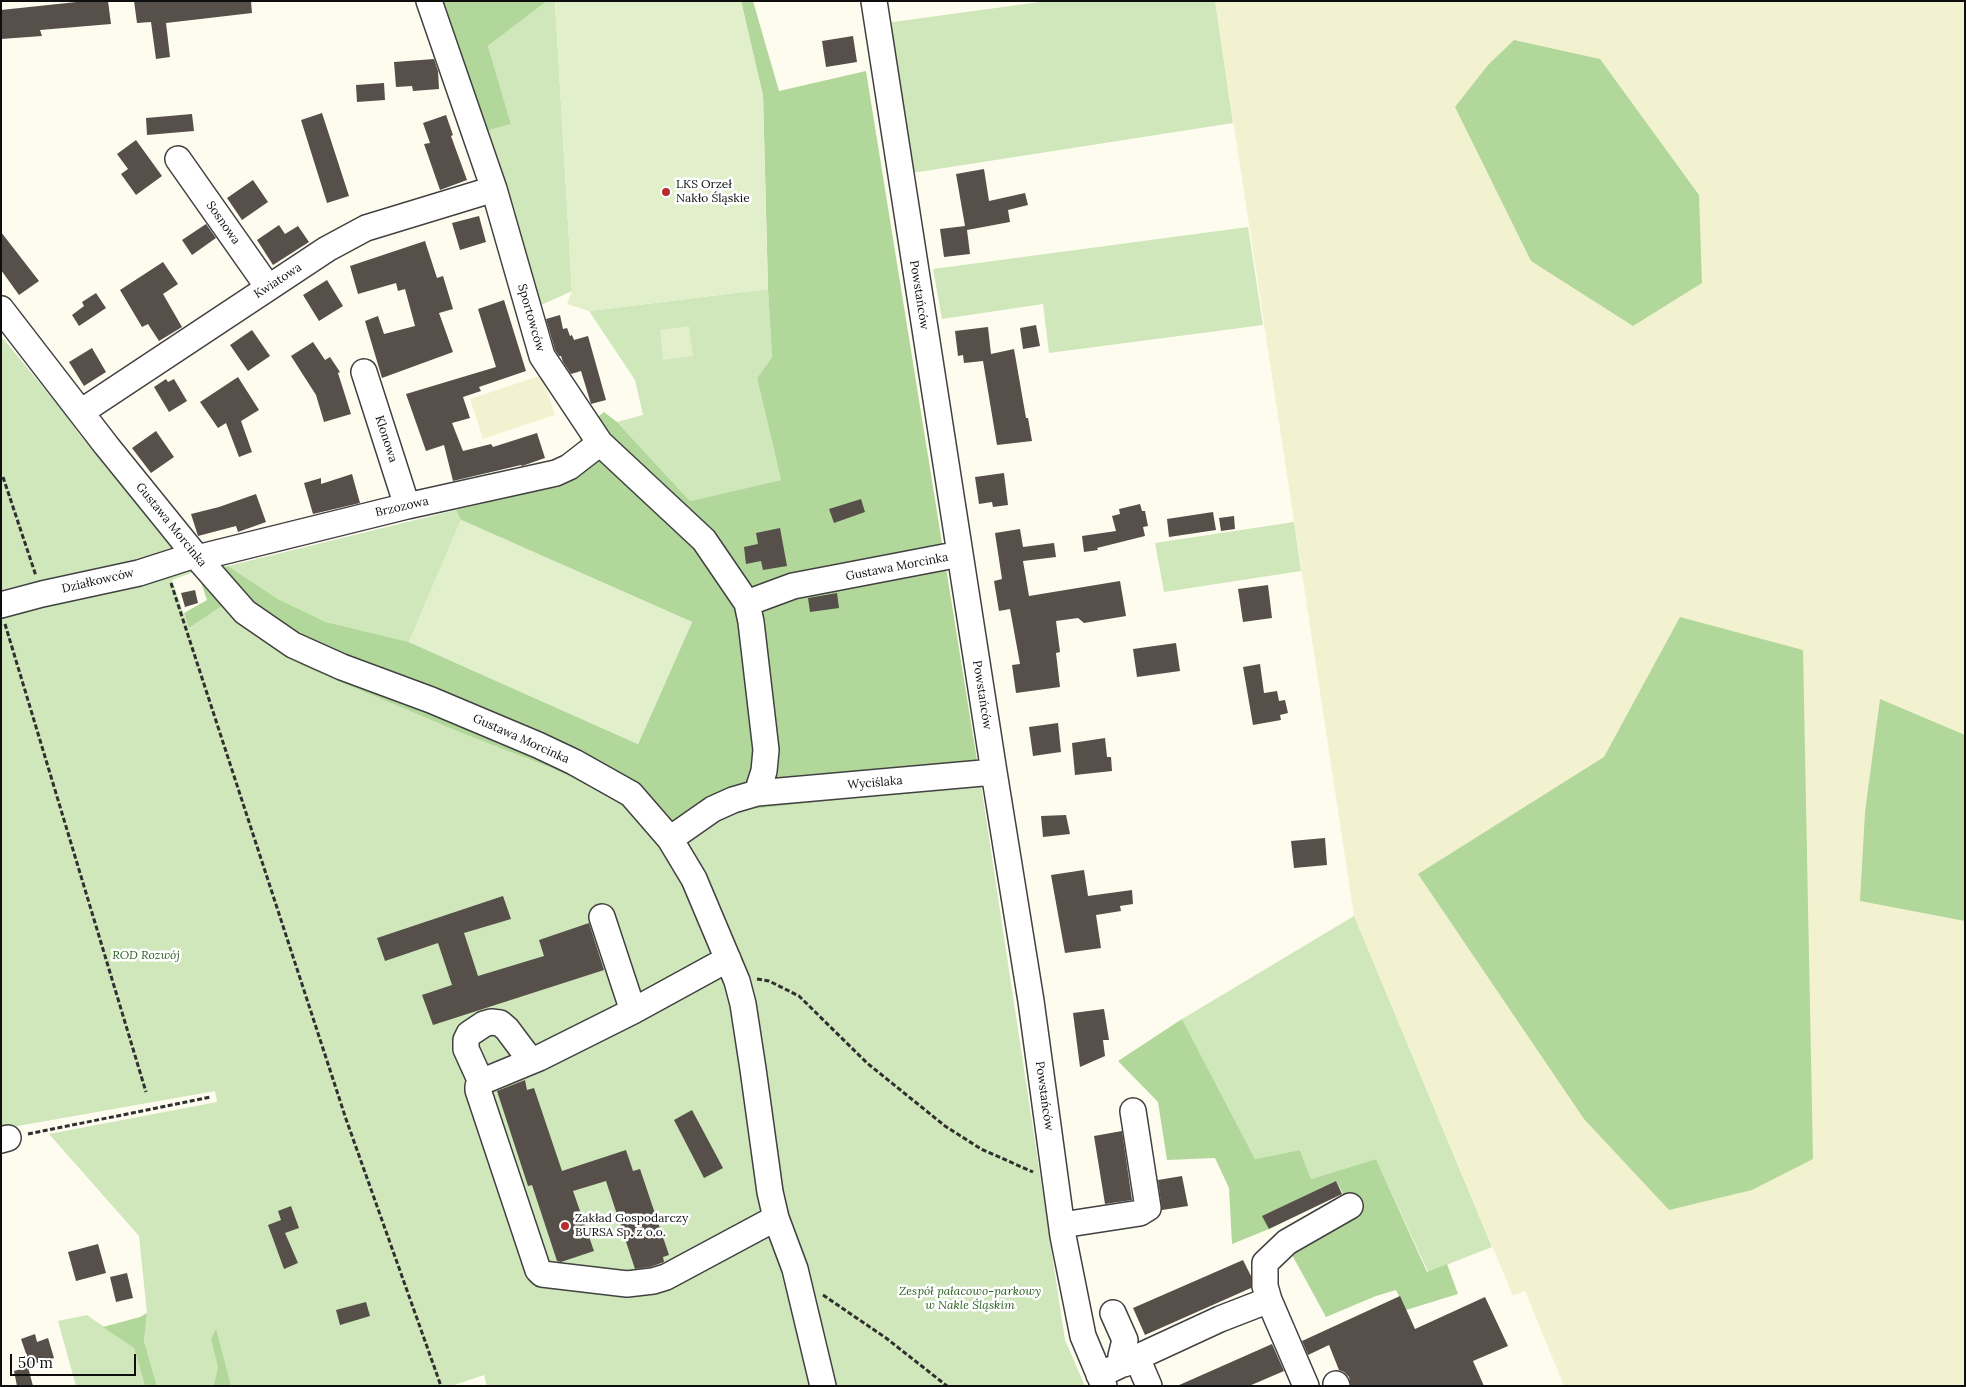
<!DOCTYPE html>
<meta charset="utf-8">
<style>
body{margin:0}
#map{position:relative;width:1966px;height:1387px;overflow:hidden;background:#fefcef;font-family:Lora,serif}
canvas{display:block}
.frame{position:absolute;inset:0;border:2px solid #0e0e0e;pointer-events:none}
.scale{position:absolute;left:10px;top:1354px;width:126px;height:22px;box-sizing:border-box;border:2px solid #0e0e0e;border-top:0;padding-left:6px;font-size:15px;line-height:18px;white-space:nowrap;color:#0e0e0e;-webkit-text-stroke:4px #fff;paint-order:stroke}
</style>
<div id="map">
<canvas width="1966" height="1387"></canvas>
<div class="frame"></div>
<div class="scale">50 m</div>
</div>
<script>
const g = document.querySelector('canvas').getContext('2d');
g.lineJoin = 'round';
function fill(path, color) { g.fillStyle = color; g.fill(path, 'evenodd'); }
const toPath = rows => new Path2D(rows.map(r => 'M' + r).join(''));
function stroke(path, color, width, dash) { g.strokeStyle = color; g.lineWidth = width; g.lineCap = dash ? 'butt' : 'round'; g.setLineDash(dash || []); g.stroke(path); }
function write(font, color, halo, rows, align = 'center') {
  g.font = font + ' Lora,serif'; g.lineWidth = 5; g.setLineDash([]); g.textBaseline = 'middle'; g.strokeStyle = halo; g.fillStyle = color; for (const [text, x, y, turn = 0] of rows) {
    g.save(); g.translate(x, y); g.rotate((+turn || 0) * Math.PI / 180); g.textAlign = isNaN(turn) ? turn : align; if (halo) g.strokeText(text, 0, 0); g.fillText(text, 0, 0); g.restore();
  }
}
const farmland = toPath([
 [1215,1,1965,1,1965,1386,1564,1386,1525,1291,1513,1296,1354,916],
 [542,375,555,415,483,439,470,399]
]);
const green = toPath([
 [547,1,555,1,572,291,541,305,483,132,511,124,488,46],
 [1047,1,1215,1,1233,123,912,173,886,23],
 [1248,227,1263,325,1049,353,1043,304,942,319,933,269],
 [768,289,772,357,757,378,781,480,690,501,617,422,643,415,635,380,589,311],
 [1,336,62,410,80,435,197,571,172,580,189,628,225,604,616,799,687,841,734,811,981,785,1065,1340,1085,1386,487,1386,484,1375,451,1386,157,1386,144,1341,147,1313,139,1236,49,1134,217,1102,215,1091,1,1129],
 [456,510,461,520,409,642,326,622,278,599,228,566],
 [1294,522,1301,571,1164,592,1155,543],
 [1354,916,1492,1247,1428,1272,1376,1159,1311,1179,1300,1150,1255,1159,1182,1019],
 [87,1315,134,1348,145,1386,76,1386,58,1321]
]);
const forest = toPath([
 [437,1,547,1,488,46,511,124,483,132],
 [741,1,753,1,779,91,866,71,981,785,734,811,667,855,616,799,552,768,465,734,303,666,256,634,225,604,189,628,184,613,207,600,197,571,228,566,278,599,326,622,409,642,638,744,692,622,461,520,456,510,560,485,583,466,579,432,604,412,617,422,690,501,781,480,757,378,772,357,768,289,763,96],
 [1514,40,1600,59,1699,195,1702,283,1633,326,1531,261,1455,107,1488,65],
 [1680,617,1803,650,1813,1159,1752,1190,1669,1210,1584,1119,1418,874,1604,757],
 [1880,699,1965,735,1965,921,1860,901,1865,812],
 [1182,1019,1255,1159,1300,1150,1311,1179,1376,1159,1427,1272,1447,1264,1458,1294,1406,1310,1396,1290,1376,1296,1326,1317,1291,1253,1355,1215,1336,1181,1263,1216,1269,1229,1232,1244,1229,1188,1215,1158,1167,1160,1158,1102,1118,1061],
 [147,1313,144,1341,157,1386,145,1386,134,1348,103,1327,140,1317],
 [216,1329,231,1386,214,1386,218,1367,211,1339]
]);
const pitch = toPath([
 [555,1,741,1,763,96,768,289,589,311,567,304,572,291],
 [689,326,693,356,663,360,660,330],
 [461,520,692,622,638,744,409,642]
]);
const building = toPath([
 [86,1,108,1,111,24,40,30,42,36,1,39,1,10],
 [134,1,251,1,252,13,166,23,170,57,156,59,151,22,137,23],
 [853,36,857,62,826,67,822,41],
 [434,59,438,71,439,89,413,91,412,86,396,87,394,62],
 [384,83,385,100,357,102,356,85],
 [322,113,349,196,327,203,301,120],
 [192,114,194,131,147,135,146,118],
 [446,115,453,135,451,136,467,180,440,190,424,144,430,143,423,123],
 [136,140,162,176,136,195,121,174,128,169,117,154],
 [984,169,989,201,1025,193,1028,205,1008,210,1010,222,967,230,970,254,944,257,940,229,965,226,956,174],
 [253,180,268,202,242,220,227,198],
 [479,216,486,242,460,250,452,223],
 [206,224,216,238,192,255,182,240],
 [279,225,285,234,298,226,309,242,273,265,257,240],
 [1,232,39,281,19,295,1,270],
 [425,241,437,278,443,276,453,309,439,313,453,352,382,378,365,321,378,316,384,334,415,326,405,289,398,291,396,283,358,294,350,266],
 [163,262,178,284,163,294,182,327,159,341,148,324,142,327,120,290],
 [327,280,343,306,319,321,303,295],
 [96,293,106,308,79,326,72,315,84,306,82,302],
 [504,300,526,371,479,387,481,391,463,397,470,418,452,423,463,451,491,444,493,447,537,433,545,458,522,466,521,465,453,481,444,445,426,451,406,394,496,367,478,309],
 [560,315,563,329,567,328,570,336,572,335,574,340,588,336,606,400,591,404,581,371,571,374,563,362,561,356,559,356,555,350,546,319],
 [1036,325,1040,346,1023,349,1020,328],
 [988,327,991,354,1014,349,1026,418,1028,418,1032,441,997,445,983,361,964,363,963,355,958,356,955,331],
 [252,330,270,356,248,371,230,345],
 [313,342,325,360,330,357,340,372,338,373,351,414,324,422,316,395,291,356],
 [92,348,106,372,84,386,69,362],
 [238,377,259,410,241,421,252,452,239,457,226,423,218,428,200,402],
 [166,379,168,382,174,379,187,401,169,412,154,387],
 [156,431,174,457,151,473,132,448],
 [1004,473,1008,505,993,507,992,502,979,504,975,477],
 [352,474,360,503,313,514,304,483,321,478,321,484],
 [256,494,266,522,238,532,236,526,198,536,191,514,219,507],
 [861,499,865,512,834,523,829,509],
 [1140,504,1142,511,1145,511,1148,526,1143,527,1145,536,1097,548,1098,550,1084,552,1082,536,1116,531,1112,516,1120,514,1119,509],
 [1213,512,1216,530,1169,537,1167,519],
 [1234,516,1235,529,1221,531,1219,518],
 [780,528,787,566,763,570,761,561,746,564,744,547,758,544,756,533],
 [1020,529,1023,547,1054,543,1056,557,1023,561,1029,596,1120,581,1126,616,1084,623,1078,618,1056,621,1060,652,1056,653,1060,687,1016,693,1012,665,1020,664,1010,609,999,611,994,581,1002,579,995,533],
 [1268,585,1272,618,1243,622,1238,589],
 [195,590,198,603,185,607,181,593],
 [837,593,839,608,810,612,808,598],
 [1176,643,1180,671,1137,677,1133,649],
 [1260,664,1264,693,1277,691,1279,701,1285,700,1288,713,1280,715,1281,720,1253,725,1243,667],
 [1058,723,1061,752,1033,756,1029,727],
 [1105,738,1107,757,1111,757,1112,771,1075,775,1072,743],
 [1066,815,1070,834,1043,837,1041,816],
 [1325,838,1327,865,1294,868,1291,841],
 [1084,870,1088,896,1132,890,1133,904,1120,906,1121,911,1096,915,1101,948,1065,953,1051,875],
 [503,896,511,919,464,933,478,976,544,956,539,940,589,923,604,970,433,1025,422,995,452,985,438,943,385,961,377,938],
 [1104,1009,1109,1040,1103,1040,1105,1056,1080,1067,1073,1013],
 [525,1080,527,1090,534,1088,562,1171,626,1150,633,1171,640,1169,669,1255,663,1257,664,1262,650,1267,635,1269,606,1181,573,1191,594,1251,561,1262,557,1261,532,1185,528,1186,497,1091],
 [692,1110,723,1168,704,1178,674,1120],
 [1122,1131,1132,1200,1105,1204,1094,1136],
 [1182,1176,1188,1206,1162,1210,1158,1180],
 [1336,1181,1342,1194,1269,1229,1262,1216],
 [291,1206,299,1228,285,1233,298,1263,284,1269,268,1225,281,1220,278,1211],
 [98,1244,106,1273,76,1281,68,1252],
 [1243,1260,1251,1276,1251,1288,1145,1335,1133,1308],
 [127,1273,133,1298,116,1302,110,1277],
 [1400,1296,1415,1329,1485,1297,1508,1346,1473,1361,1484,1386,1351,1386,1349,1377,1344,1372,1339,1370,1329,1345,1308,1355,1302,1341],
 [366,1302,370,1316,340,1325,336,1310],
 [35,1334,37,1342,48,1338,54,1358,30,1365,21,1339],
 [1272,1344,1284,1371,1249,1386,1177,1386],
 [28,1367,33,1386,17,1386,14,1371]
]);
const path = toPath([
 [3,477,36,576],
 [171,583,346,1119,441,1386],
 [5,624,146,1092],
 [757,979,769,981,799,996,867,1063,945,1126,981,1149,1033,1172],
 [28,1134,211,1097],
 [823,1295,886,1338,947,1386]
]);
const minor = toPath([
 [429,1,494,189,542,356,600,443,704,540,747,603],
 [874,1,994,772,1031,1001,1063,1236,1083,1336,1104,1386],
 [178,159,268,287],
 [1,309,106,445,195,555,245,612,293,645,342,667,431,700,538,745,574,762,631,794,670,839,694,879,737,981,743,1004,753,1069,770,1192,776,1218,795,1269,823,1386],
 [364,372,407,506],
 [81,412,327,249,366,228,494,189],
 [197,558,407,506,556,473,569,467,600,443],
 [1,605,42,594,139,573,195,555],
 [757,793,994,772],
 [670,839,713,809,733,800,757,793,764,771,766,750,751,622,747,603,793,586,960,554],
 [602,917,633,1011],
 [728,959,633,1011,539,1058,481,1082,478,1086,478,1090,538,1270,542,1274,627,1284,653,1281,666,1277,776,1218],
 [481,1082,466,1049,466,1040,469,1034,484,1024,491,1022,500,1023,507,1029,531,1061],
 [1,1140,8,1138],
 [1062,1225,1140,1213,1148,1208,1133,1111],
 [1113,1313,1125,1340,1121,1356,1124,1364],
 [1137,1358,1149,1386],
 [1099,1375,1220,1319,1269,1300],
 [1336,1384,1337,1386],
 [1306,1386,1269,1300,1265,1286,1265,1263,1287,1242,1350,1206]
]);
const markers = [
 [666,192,5,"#b72d2c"],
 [565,1226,5,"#b72d2c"]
];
const poiNames = [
 ["LKS Orzeł",676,185],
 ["Nakło Śląskie",676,199],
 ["Zakład Gospodarczy",575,1219],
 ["BURSA Sp. z o.o.",575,1233]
];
const streetNames = [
 ["Sosnowa",223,223,55],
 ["Kwiatowa",278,281,-33],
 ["Powstańców",919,295,81],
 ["Sportowców",531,318,74],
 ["Klonowa",386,439,72],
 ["Brzozowa",402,507,-13],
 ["Gustawa Morcinka",171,525,51],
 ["Gustawa Morcinka",897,567,-11],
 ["Działkowców",98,581,-13],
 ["Powstańców",982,695,81],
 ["Gustawa Morcinka",521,739,24],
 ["Wyciślaka",875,783,-5],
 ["Powstańców",1044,1096,82]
];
const parkNames = [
 ["ROD Rozwój",146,956],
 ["Zespół pałacowo-parkowy",970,1292],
 ["w Nakle Śląskim",970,1306]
];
fill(farmland, '#f3f2d0');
fill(green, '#cfe7ba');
fill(forest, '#b2d79a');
fill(pitch, '#e1efcb');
fill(building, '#564f4a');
stroke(minor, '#414141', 28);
stroke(path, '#303030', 3, [5, 2.5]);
stroke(minor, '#fff', 25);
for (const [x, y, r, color] of markers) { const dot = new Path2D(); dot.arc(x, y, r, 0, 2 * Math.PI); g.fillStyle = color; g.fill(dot); stroke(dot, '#fff', 2); }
write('12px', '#0e0e0e', '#fff', poiNames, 'left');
write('12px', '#0e0e0e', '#fff', streetNames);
write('italic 12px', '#2b6221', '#fff', parkNames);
</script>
